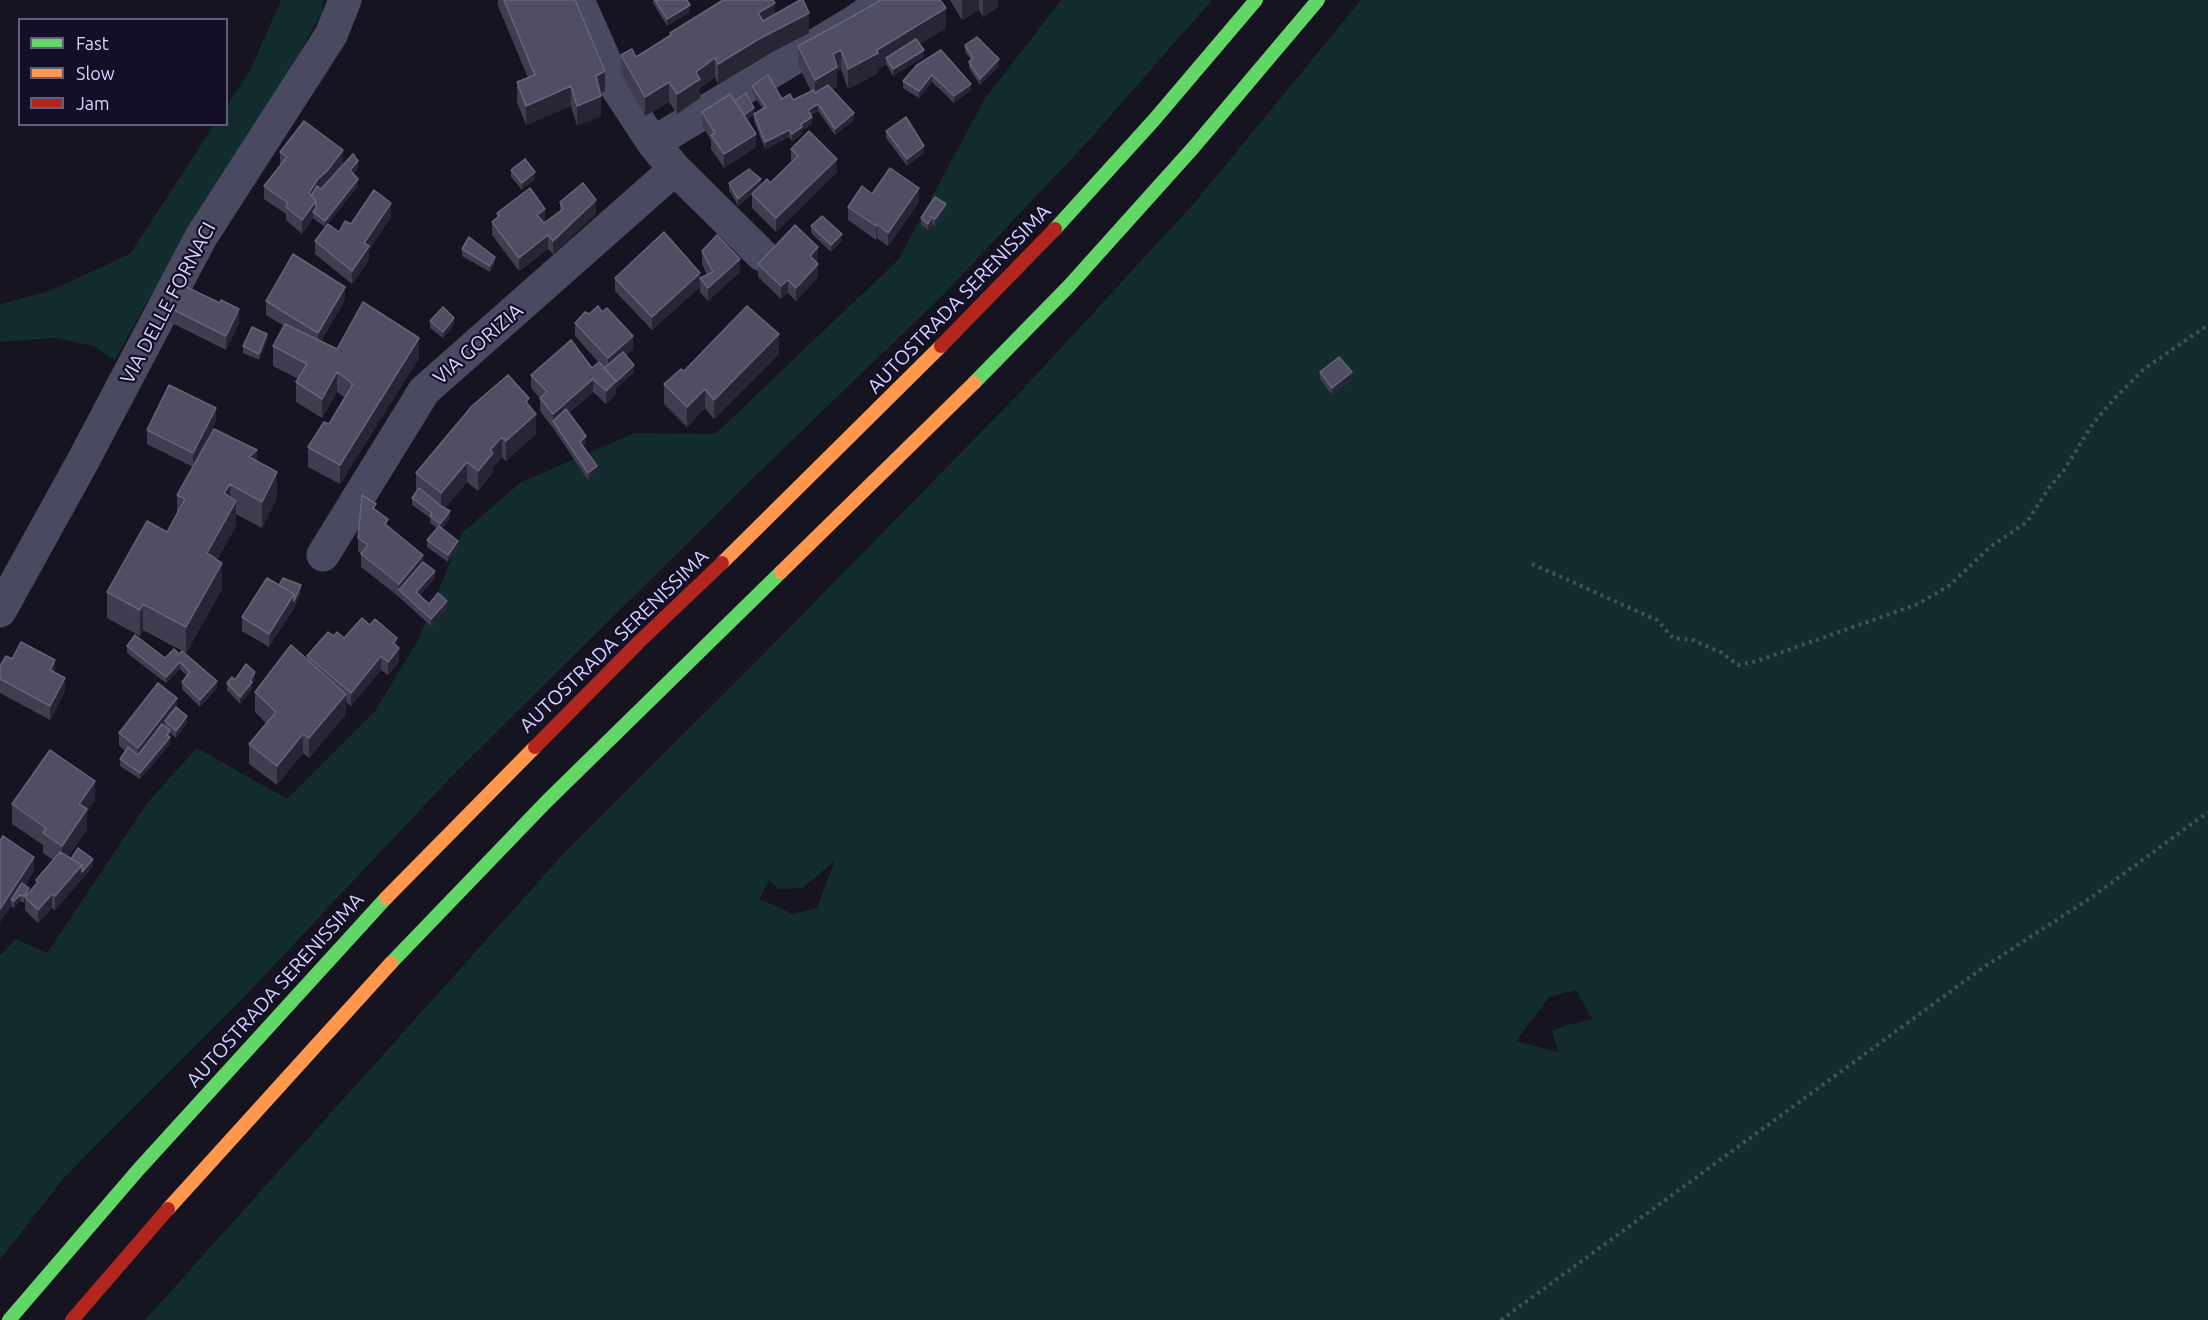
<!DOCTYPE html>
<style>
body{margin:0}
#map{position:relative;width:2208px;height:1320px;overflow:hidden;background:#161421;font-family:Ubuntu,sans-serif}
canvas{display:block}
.legend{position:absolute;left:18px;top:18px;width:210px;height:108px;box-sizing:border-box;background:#130f26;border:2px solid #625e7d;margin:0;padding:8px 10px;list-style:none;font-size:18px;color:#d9d4ff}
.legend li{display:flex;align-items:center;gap:12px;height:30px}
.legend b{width:30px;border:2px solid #625e7d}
</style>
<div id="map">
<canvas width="2208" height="1320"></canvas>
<ul class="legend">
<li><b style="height:8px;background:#63d668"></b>Fast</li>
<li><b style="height:8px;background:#ff974d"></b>Slow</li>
<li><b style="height:8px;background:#b3261e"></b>Jam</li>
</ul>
</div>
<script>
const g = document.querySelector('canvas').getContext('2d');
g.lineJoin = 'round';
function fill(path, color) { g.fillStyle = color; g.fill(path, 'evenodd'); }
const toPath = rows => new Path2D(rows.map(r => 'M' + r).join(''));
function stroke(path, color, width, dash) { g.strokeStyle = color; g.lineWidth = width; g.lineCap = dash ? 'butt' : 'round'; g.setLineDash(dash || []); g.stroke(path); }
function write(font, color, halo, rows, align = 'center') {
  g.font = font + ' Ubuntu,sans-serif'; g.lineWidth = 4.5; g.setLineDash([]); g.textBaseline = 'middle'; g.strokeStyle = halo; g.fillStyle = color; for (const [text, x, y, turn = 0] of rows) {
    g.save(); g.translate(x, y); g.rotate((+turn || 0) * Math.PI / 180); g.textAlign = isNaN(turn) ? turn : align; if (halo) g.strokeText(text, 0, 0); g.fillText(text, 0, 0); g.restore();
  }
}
const green = toPath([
 [281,0,324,0,321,14,265,115,144,307,115,360,93,346,55,338,0,342,0,304,47,292,130,254,214,125,226,124,227,106,250,71],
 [1061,0,1212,0,1091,138,944,294,747,484,450,778,247,994,62,1180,0,1260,0,956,16,939,47,953,147,803,197,748,287,799,375,711,418,640,462,533,520,483,634,433,715,434,898,260,984,100],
 [1361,0,2208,0,2208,1320,145,1320,566,851,755,663,1026,386,1196,201],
 [835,860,817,908,792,914,772,904,759,900,769,880,779,889,803,888],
 [1576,990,1592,1019,1564,1026,1552,1031,1558,1052,1516,1041,1549,997]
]);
const path = toPath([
 [1532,564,1657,620,1673,638,1693,640,1722,653,1738,665,1757,661,1918,604,1950,585,1990,547,2027,522,2048,489,2064,470,2094,422,2115,398,2144,369,2208,325],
 [1501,1320,1984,967,2089,899,2208,812]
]);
const street = toPath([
 [578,0,617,88,653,143,675,169,762,255],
 [653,143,854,22,885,0],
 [323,555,424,391,675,169],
 [0,611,83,461,201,237,331,35,345,0]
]);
const fast = toPath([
 [1055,229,1154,120,1256,0],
 [974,383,1069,286,1193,148,1318,0],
 [391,963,547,801,781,572],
 [9,1320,138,1170,386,898]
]);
const slow = toPath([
 [722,563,941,346],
 [781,572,974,383],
 [386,898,535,747],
 [168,1209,391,963]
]);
const jam = toPath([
 [941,346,1055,229],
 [535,747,640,641,722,563],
 [72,1320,168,1209]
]);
const wall = toPath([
 [498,0,575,0,605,91,600,94,601,116,577,126,571,106,526,125,517,102,517,82,528,78,498,6],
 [653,0,687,0,690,12,667,26,653,3],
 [950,0,998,0,998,7,983,17,979,10,962,20],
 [775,14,809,33,757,60,718,84,715,77,700,88,700,98,677,114,669,102,645,116,621,74,621,55,636,57,670,35,670,33],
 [946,28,919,44,924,57,893,76,886,64,878,69,878,73,848,89,841,69,837,71,837,87,832,90,854,120,835,135,818,111,811,115,812,124,802,130,802,134,792,141,789,137,765,149,754,121,754,114,763,109,752,93,752,86,782,99,793,100,811,91,798,65,798,46],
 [965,45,999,66,980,85,969,68,969,62,971,60,965,52],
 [917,65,971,90,954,103,932,82,919,98,903,88,903,81],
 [735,101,754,115,747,120,756,147,724,168,711,149,711,140,702,125,702,112],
 [886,131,924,153,907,166,886,138],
 [791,149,837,172,776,232,752,208,752,194,770,183,791,162],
 [280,152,343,164,334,175,358,168,353,174,358,186,325,227,313,218,302,234,286,220,286,214,264,199,264,186,280,165],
 [511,170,535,179,522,190,511,177],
 [729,183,761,186,738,206,729,190],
 [872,194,919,202,888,246,877,238,876,240,848,220,848,207],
 [560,202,596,214,553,254,548,249,519,271,492,235,492,222,497,218,497,213,545,222,560,212],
 [946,211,935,226,932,224,928,230,921,225,921,218],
 [391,217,369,250,369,260,352,284,315,254,315,241,339,232,351,224],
 [811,226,842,240,831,252,811,233],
 [462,249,495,264,490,272,462,256],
 [702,251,740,272,708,301,700,292,700,287,652,330,615,291,615,278,700,278,707,275,702,264],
 [818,261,816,262,818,277,796,301,788,293,781,299,758,277,758,264],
 [345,300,321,341,337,349,419,358,340,484,308,467,308,447,329,424,345,398,337,392,322,418,296,402,296,382,298,379,273,366,273,346,284,326,266,315,266,301],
 [220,303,239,323,226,350,168,321,168,307],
 [430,321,454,325,443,338,430,328],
 [575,323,633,349,626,355,634,372,616,388,616,394,606,404,593,392,569,413,586,443,583,446,597,472,588,480,553,428,540,411,540,398,531,388,531,375,592,368,599,363,575,336],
 [267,341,259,360,243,353,243,346],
 [779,354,714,419,705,408,687,427,664,404,664,384,684,371],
 [1320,372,1352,379,1332,395,1320,379],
 [529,406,536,434,506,461,502,457,493,467,493,472,478,491,467,482,445,508,450,518,442,528,458,548,448,562,427,547,427,540,437,528,430,523,430,518,412,505,412,498,416,492,416,473],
 [216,421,199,456,257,461,277,498,262,528,236,514,236,526,217,560,222,589,186,653,143,630,140,636,107,618,107,592,167,532,177,514,177,495,193,467,147,444,147,430],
 [376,510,388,526,423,562,435,578,420,595,429,604,447,608,431,626,399,597,361,567,361,554,358,551,358,538],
 [279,585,301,592,294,608,269,647,242,631,242,617],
 [334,636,397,647,399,662,388,675,381,670,351,706,346,702,346,714,309,758,303,753,277,785,249,764,249,744,266,723,255,712,255,692,307,660,307,656],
 [127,646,165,658,174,649,217,688,200,707,182,689,182,682,187,676,180,669,166,683,127,653],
 [12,659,55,673,65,691,50,720,0,693,0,666],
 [255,679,252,685,252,689,240,704,227,690,227,683,235,680],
 [177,707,187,723,176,738,170,733,170,744,140,779,120,766,120,759,126,751,119,746,119,733],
 [95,800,87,812,87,829,68,857,93,866,55,910,52,908,38,923,25,910,25,901,24,903,20,901,14,908,11,906,0,922,0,841,34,870,25,885,29,892,36,885,36,880,53,860,43,853,43,845,12,824,12,804]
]);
const shadedWall = toPath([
 [962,0,979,0,979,10,962,20],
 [983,0,998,0,998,7,983,17],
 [775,3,775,23,758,33,758,13],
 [690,5,690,12,667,26,667,19],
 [946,8,946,28,889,63,886,58,886,64,878,69,878,73,848,89,848,69],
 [809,13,809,33,757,60,718,84,718,64,757,40],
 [841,50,841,69,837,71,837,87,815,100,815,80,833,54],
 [924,50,924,57,893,76,893,69],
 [715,58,715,77,700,88,700,98,677,114,677,94,696,72],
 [999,59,999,66,980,85,980,79],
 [605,71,605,91,596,96,596,76],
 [932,75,932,82,919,98,919,91],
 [669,82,669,102,645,116,645,97],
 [971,84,971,90,954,103,954,96],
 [571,86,571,106,526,125,526,106],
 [601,96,601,116,577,126,577,106],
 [818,104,818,111,808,116,808,110],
 [754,108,754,115,741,123,741,117],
 [854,113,854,120,835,135,835,129],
 [812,117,812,124,802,130,802,134,792,141,792,134,801,124],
 [789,130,789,137,765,149,765,142],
 [756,134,756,147,724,168,724,154],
 [924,146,924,153,907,166,907,159],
 [343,150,343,164,327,184,311,203,309,193,317,180],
 [837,159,837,172,776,232,776,218],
 [358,161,358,168,350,177,350,170],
 [535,172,535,179,522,190,522,183],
 [358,179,358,186,325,227,325,221],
 [761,179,761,186,738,206,738,199],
 [919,188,919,202,888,246,888,233],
 [596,200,596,214,553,254,553,241],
 [316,201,316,214,313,212,313,218,302,234,302,220],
 [391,203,391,217,369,250,369,260,352,284,352,271,364,243],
 [946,204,946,211,935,226,935,219],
 [545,209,545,222,537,228,537,215],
 [932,217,932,224,928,230,928,224],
 [877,224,877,238,876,240,876,226],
 [842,234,842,240,831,252,831,245],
 [548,235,548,249,519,271,519,258],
 [818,247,818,261,810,269,810,256],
 [495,257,495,264,490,272,490,266],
 [740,259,740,272,708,301,708,288],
 [818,264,818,277,796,301,796,288],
 [700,273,700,287,652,330,652,317],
 [788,280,788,293,781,299,781,286],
 [345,287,345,300,318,346,318,333],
 [239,309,239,323,226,350,226,336],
 [454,318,454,325,443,338,443,332],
 [267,334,267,341,259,360,259,354],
 [779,334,779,354,714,419,714,400],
 [633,336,633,349,608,372,608,358],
 [419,338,419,358,340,484,340,465],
 [634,365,634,372,616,388,616,394,606,404,606,391],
 [337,372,337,392,322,418,322,399],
 [1352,372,1352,379,1332,395,1332,388],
 [593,379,593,392,555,425,553,421,553,428,553,414],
 [705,389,705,408,687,427,687,407],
 [216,408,216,421,193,467,193,453],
 [536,414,536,434,506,461,506,441],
 [586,436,586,443,580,448,580,442],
 [502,437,502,457,493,467,493,472,478,491,478,471,490,450],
 [257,450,257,476,249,457],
 [467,462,467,482,441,513,441,493],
 [597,466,597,472,588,480,588,473],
 [277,472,277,498,262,528,262,502],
 [230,484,230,510,224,493],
 [236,501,236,526,207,578,207,553],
 [450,511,450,518,440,530,440,524],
 [458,541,458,548,448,562,448,555],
 [423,555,423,569,399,590,399,584],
 [222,563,222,589,186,653,186,627],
 [435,571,435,578,416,599,416,592],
 [301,585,301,592,294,608,269,647,269,634,294,594],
 [447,601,447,608,431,626,431,619],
 [143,604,143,630,140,636,140,610],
 [397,638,397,651,399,648,399,662,388,675,388,662,393,643],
 [381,656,381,670,351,706,351,693],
 [55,660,55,674,50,670],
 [180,662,180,669,166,683,166,677],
 [255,672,255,679,252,685,252,689,240,704,240,697],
 [65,678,65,691,50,720,50,706],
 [217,681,217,688,200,707,200,700],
 [346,694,346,714,309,758,309,738],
 [177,698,177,712,165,721,165,728,138,762,138,748],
 [187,716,187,723,176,738,176,731],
 [170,730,170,744,140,779,140,773],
 [303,734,303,753,277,785,277,766],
 [95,781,95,800,87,812,87,829,62,866,62,846,79,804],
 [34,857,34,870,14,901,11,900,11,906,0,922,0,909],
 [93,859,93,866,55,910,55,896,82,865],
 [29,888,29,895,25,897,25,901,24,903,24,896],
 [52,894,52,908,38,923,38,910],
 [20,895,20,901,14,908,14,901]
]);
const building = toPath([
 [504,0,575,0,605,71,596,76,601,96,577,106,571,86,526,106,517,82,535,75,504,0],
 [655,0,687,0,690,5,667,19,655,0],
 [723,0,773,0,775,3,758,13,763,21,800,0,803,0,809,13,757,40,718,64,715,58,696,72,700,79,677,94,669,82,645,97,621,55,632,49,636,57,671,35,670,33,723,0],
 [881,0,940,0,946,8,877,50,878,53,848,69,841,50,833,54,837,67,815,80,798,46,857,14,881,0],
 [977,37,999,59,980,79,969,62,973,58,965,45,977,37],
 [916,39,924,50,893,69,886,58,916,39],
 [941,50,971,84,954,96,932,75,919,91,903,81,917,65,941,50],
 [768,75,782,99,790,94,793,100,814,90,815,93,828,85,854,113,835,129,818,104,808,110,812,117,801,124,802,127,792,134,789,130,765,142,754,114,766,107,752,86,768,75],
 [746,93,754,108,744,115,735,101,746,93],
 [730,94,756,134,724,154,711,135,715,133,702,112,730,94],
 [906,117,924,146,907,159,886,131,906,117],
 [304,121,343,150,327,171,317,180,309,193,316,201,302,220,286,207,288,203,264,186,287,157,280,152,304,121],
 [809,131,837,159,776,218,752,194,767,179,770,183,798,156,791,149,809,131],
 [353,154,358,161,350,170,358,179,325,221,313,212,316,208,316,201,311,196,317,186,321,189,353,154],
 [525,159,535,172,522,183,511,170,525,159],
 [890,168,919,188,888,233,877,224,876,226,848,207,862,186,872,194,890,168],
 [749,169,761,179,738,199,729,183,749,169],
 [583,183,596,200,553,241,548,235,519,258,492,222,499,216,497,213,530,188,545,209,537,215,544,223,563,209,560,202,583,183],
 [374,190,391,203,364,243,369,246,352,271,315,241,328,224,339,232,345,221,351,224,374,190],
 [935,197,946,204,935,219,932,217,928,224,921,218,935,197],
 [822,216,842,234,831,245,811,226,822,216],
 [795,225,818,247,810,256,818,264,796,288,788,280,781,286,758,264,795,225],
 [664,232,700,273,652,317,615,278,664,232],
 [717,235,740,259,708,288,700,278,713,272,702,251,717,235],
 [469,237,495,257,490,266,462,249,469,237],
 [293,254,345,287,318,333,266,301,293,254],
 [180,284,220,303,221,300,239,309,226,336,168,307,180,284],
 [363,302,419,338,340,465,308,447,324,422,329,424,353,384,337,372,322,399,296,382,307,364,273,346,285,324,337,349,363,302],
 [598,306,602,312,607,308,633,336,608,358,575,323,585,312,589,314,598,306],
 [747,306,779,334,714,400,705,389,687,407,664,384,681,369,684,371,747,306],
 [443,307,454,318,443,332,430,321,443,307],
 [252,327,267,334,259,354,243,346,252,327],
 [571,340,592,368,599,362,616,381,606,391,593,379,553,414,540,398,547,392,531,375,571,340],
 [623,352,634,365,616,382,604,368,623,352],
 [1339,357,1352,372,1332,388,1320,372,1339,357],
 [508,375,529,398,526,402,536,414,506,441,502,437,490,450,493,453,478,471,467,462,441,493,416,473,472,406,508,375],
 [169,385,216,408,193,453,147,430,169,385],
 [566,409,586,436,580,442,597,466,588,473,553,421,566,409],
 [214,429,257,450,249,457,277,472,262,502,230,484,224,493,236,501,207,553,222,563,186,627,143,604,140,610,107,592,147,521,167,532,185,499,177,495,214,429],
 [419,488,441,506,450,511,440,524,430,516,432,513,412,498,419,488],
 [362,495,376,504,373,508,388,519,385,524,423,555,399,584,361,554,368,545,358,538,362,495],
 [439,526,458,541,448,555,427,540,439,526],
 [423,562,435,571,416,592,429,604,438,593,447,601,431,619,399,590,423,562],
 [267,578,294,594,269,634,242,617,267,578],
 [283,578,301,585,294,601,294,594,279,585,283,578],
 [362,618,370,625,375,619,397,638,393,643,399,648,388,662,381,656,351,693,307,656,328,632,334,636,337,632,344,638,362,618],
 [135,635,165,658,174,649,179,654,182,651,217,681,200,700,182,682,190,672,180,662,166,677,127,646,135,635],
 [21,642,55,660,50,670,65,678,50,706,0,679,0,666,6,656,12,659,21,642],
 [291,645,346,694,309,738,303,734,277,766,249,744,276,712,255,692,291,645],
 [246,664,255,672,250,681,252,682,240,697,227,683,232,677,235,680,246,664],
 [158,683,177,698,138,748,119,733,158,683],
 [176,707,187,716,176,731,165,721,176,707],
 [162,724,170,730,167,735,170,737,140,773,120,759,128,747,138,755,162,724],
 [50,750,95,781,79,804,87,809,62,846,43,833,46,828,12,804,50,750],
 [3,836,34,857,0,909,0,841,3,836],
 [78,848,93,859,82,872,82,865,71,859,78,848],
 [60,852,82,865,55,896,52,894,38,910,25,897,38,882,36,880,60,852],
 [22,883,29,888,24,896,20,895,14,901,11,900,22,883]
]);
const streetNames = [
 ["AUTOSTRADA SERENISSIMA",959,299,-46],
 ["VIA DELLE FORNACI",168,303,-62],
 ["VIA GORIZIA",478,344,-41],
 ["AUTOSTRADA SERENISSIMA",614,641,-44],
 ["AUTOSTRADA SERENISSIMA",275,990,-48]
];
fill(green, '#132c2d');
stroke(path, '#44505f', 4, [3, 4.5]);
stroke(street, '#4a4962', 33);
stroke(fast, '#63d668', 14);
stroke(slow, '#ff974d', 14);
stroke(jam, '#b3261e', 14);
fill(wall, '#403d50');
fill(shadedWall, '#282635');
fill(building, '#504e63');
stroke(building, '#66637b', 1.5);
write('20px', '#d9d4ff', '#130f26', streetNames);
</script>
